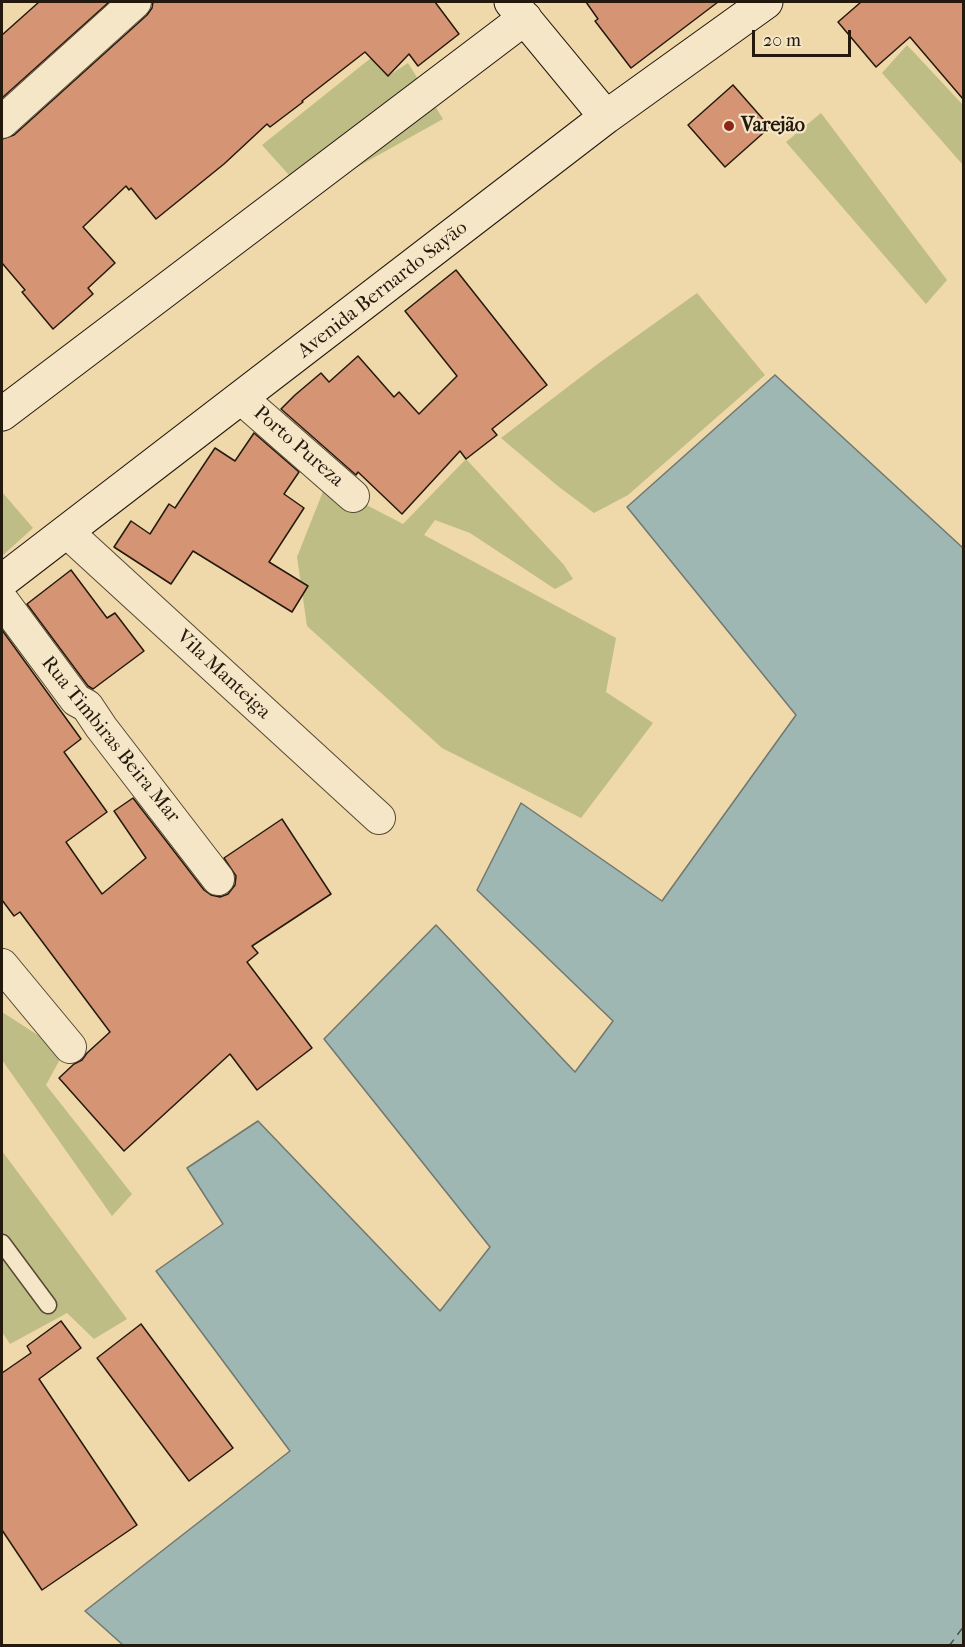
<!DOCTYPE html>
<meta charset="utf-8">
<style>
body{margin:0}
#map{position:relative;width:965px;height:1647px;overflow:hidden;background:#efd8a9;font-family:"IM FELL French Canon",serif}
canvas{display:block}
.frame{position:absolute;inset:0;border:3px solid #23190d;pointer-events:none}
.scale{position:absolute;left:752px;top:30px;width:99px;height:27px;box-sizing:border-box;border:3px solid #23190d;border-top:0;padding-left:8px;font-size:18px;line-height:21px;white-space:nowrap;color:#23190d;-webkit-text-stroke:4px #f5e6c7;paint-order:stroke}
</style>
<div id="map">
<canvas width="965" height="1647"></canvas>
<div class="frame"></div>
<div class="scale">20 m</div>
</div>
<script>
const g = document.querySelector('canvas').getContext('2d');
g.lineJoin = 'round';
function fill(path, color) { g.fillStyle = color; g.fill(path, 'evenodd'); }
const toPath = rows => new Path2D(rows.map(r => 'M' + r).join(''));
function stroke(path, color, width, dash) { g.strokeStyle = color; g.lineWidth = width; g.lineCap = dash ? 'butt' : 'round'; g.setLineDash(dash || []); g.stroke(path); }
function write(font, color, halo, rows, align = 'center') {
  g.font = font + ' "IM FELL French Canon",serif'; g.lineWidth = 4.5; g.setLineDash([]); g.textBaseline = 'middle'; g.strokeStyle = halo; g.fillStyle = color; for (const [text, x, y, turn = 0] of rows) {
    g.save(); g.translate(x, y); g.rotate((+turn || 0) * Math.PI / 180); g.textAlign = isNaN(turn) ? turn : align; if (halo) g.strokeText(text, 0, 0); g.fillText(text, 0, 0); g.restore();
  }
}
const green = toPath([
 [907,45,963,105,963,165,882,73],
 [371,58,388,76,408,63,443,119,307,195,262,145],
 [821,113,947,280,926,304,786,142],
 [697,293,765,375,628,495,594,513,559,487,501,438,599,363],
 [466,459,564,565,573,579,555,589,470,533,435,520,424,535,616,638,606,692,653,723,581,818,442,748,307,626,297,557,326,484,403,524],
 [2,492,33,528,2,556],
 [2,1012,64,1052,46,1085,132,1194,112,1216,2,1060],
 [2,1151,127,1319,94,1339,67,1313,10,1344,2,1332]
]);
const water = toPath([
 [775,375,963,548,963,1645,123,1645,85,1611,290,1451,156,1271,223,1224,187,1168,258,1121,440,1311,490,1247,324,1039,436,925,575,1072,613,1021,477,890,521,803,662,901,796,715,627,507,775,375]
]);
const ferry = toPath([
 [949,1646,964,1626]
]);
const building = toPath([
 [39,2,109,2,2,98,2,35,39,2],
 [153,2,435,2,459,34,418,66,409,54,388,76,365,52,302,101,303,102,270,127,267,124,224,164,156,219,131,188,129,190,126,186,83,227,115,263,88,288,93,294,53,329,22,292,25,290,2,263,2,139,14,135,147,15,152,8,153,2],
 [586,2,718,2,631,68,595,21,598,19,586,2],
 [861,2,963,2,963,99,910,37,876,67,838,22,861,2],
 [733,85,770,127,725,167,688,125,733,85],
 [456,270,547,385,492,429,497,435,466,459,460,451,402,514,358,472,356,475,281,409,295,395,321,373,329,382,358,356,394,397,399,392,419,414,457,376,405,311,456,270],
 [254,433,299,472,284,494,304,508,269,562,308,586,292,612,193,551,171,584,114,547,131,521,150,534,169,504,175,508,215,448,235,461,254,433],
 [71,570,107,618,115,613,144,651,93,689,88,686,27,604,71,570],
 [2,630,81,739,64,752,107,812,66,842,102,894,146,858,114,811,133,798,204,890,211,895,220,897,228,894,235,885,236,876,224,858,282,819,331,894,252,946,258,953,247,962,312,1048,257,1090,230,1054,124,1151,59,1078,74,1064,82,1060,87,1053,110,1032,20,912,14,916,2,900,2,630],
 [61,1321,81,1348,39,1379,137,1525,42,1590,2,1530,2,1373,31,1353,27,1346,61,1321],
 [141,1324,233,1448,189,1481,97,1358,141,1324]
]);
const lane = toPath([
 [2,1243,48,1305]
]);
const street = toPath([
 [2,122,135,2],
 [242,399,353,496],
 [67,532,379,818],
 [2,600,76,700,87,706,101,727,218,879],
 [2,965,70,1047]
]);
const secondary = toPath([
 [511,2,606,117],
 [2,414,525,18],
 [2,581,606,117,766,2]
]);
const markers = [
 [729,126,6,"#8f2418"]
];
const poiNames = [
 ["Varejão",741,126]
];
const streetNames = [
 ["Avenida Bernardo Sayão",383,290,-38],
 ["Porto Pureza",298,447,41],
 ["Vila Manteiga",223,675,43],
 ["Rua Timbiras Beira Mar",110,740,51]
];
fill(green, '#bebd85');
fill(water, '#9fb7b3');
stroke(water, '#6d7871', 1.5);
stroke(ferry, '#4e5047', 1.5, [8, 6]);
fill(building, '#d59474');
stroke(building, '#23190d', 1.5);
stroke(lane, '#564934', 19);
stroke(street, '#564934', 34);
stroke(secondary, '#23190d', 35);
stroke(lane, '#f5e6c7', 16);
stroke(street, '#f5e6c7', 32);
stroke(secondary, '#f5e6c7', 33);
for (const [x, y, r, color] of markers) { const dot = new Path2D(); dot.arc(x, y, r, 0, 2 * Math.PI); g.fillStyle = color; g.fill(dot); stroke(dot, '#f5e6c7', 2); }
write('bold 20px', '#23190d', '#f5e6c7', poiNames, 'left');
write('20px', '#23190d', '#f5e6c7', streetNames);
</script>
